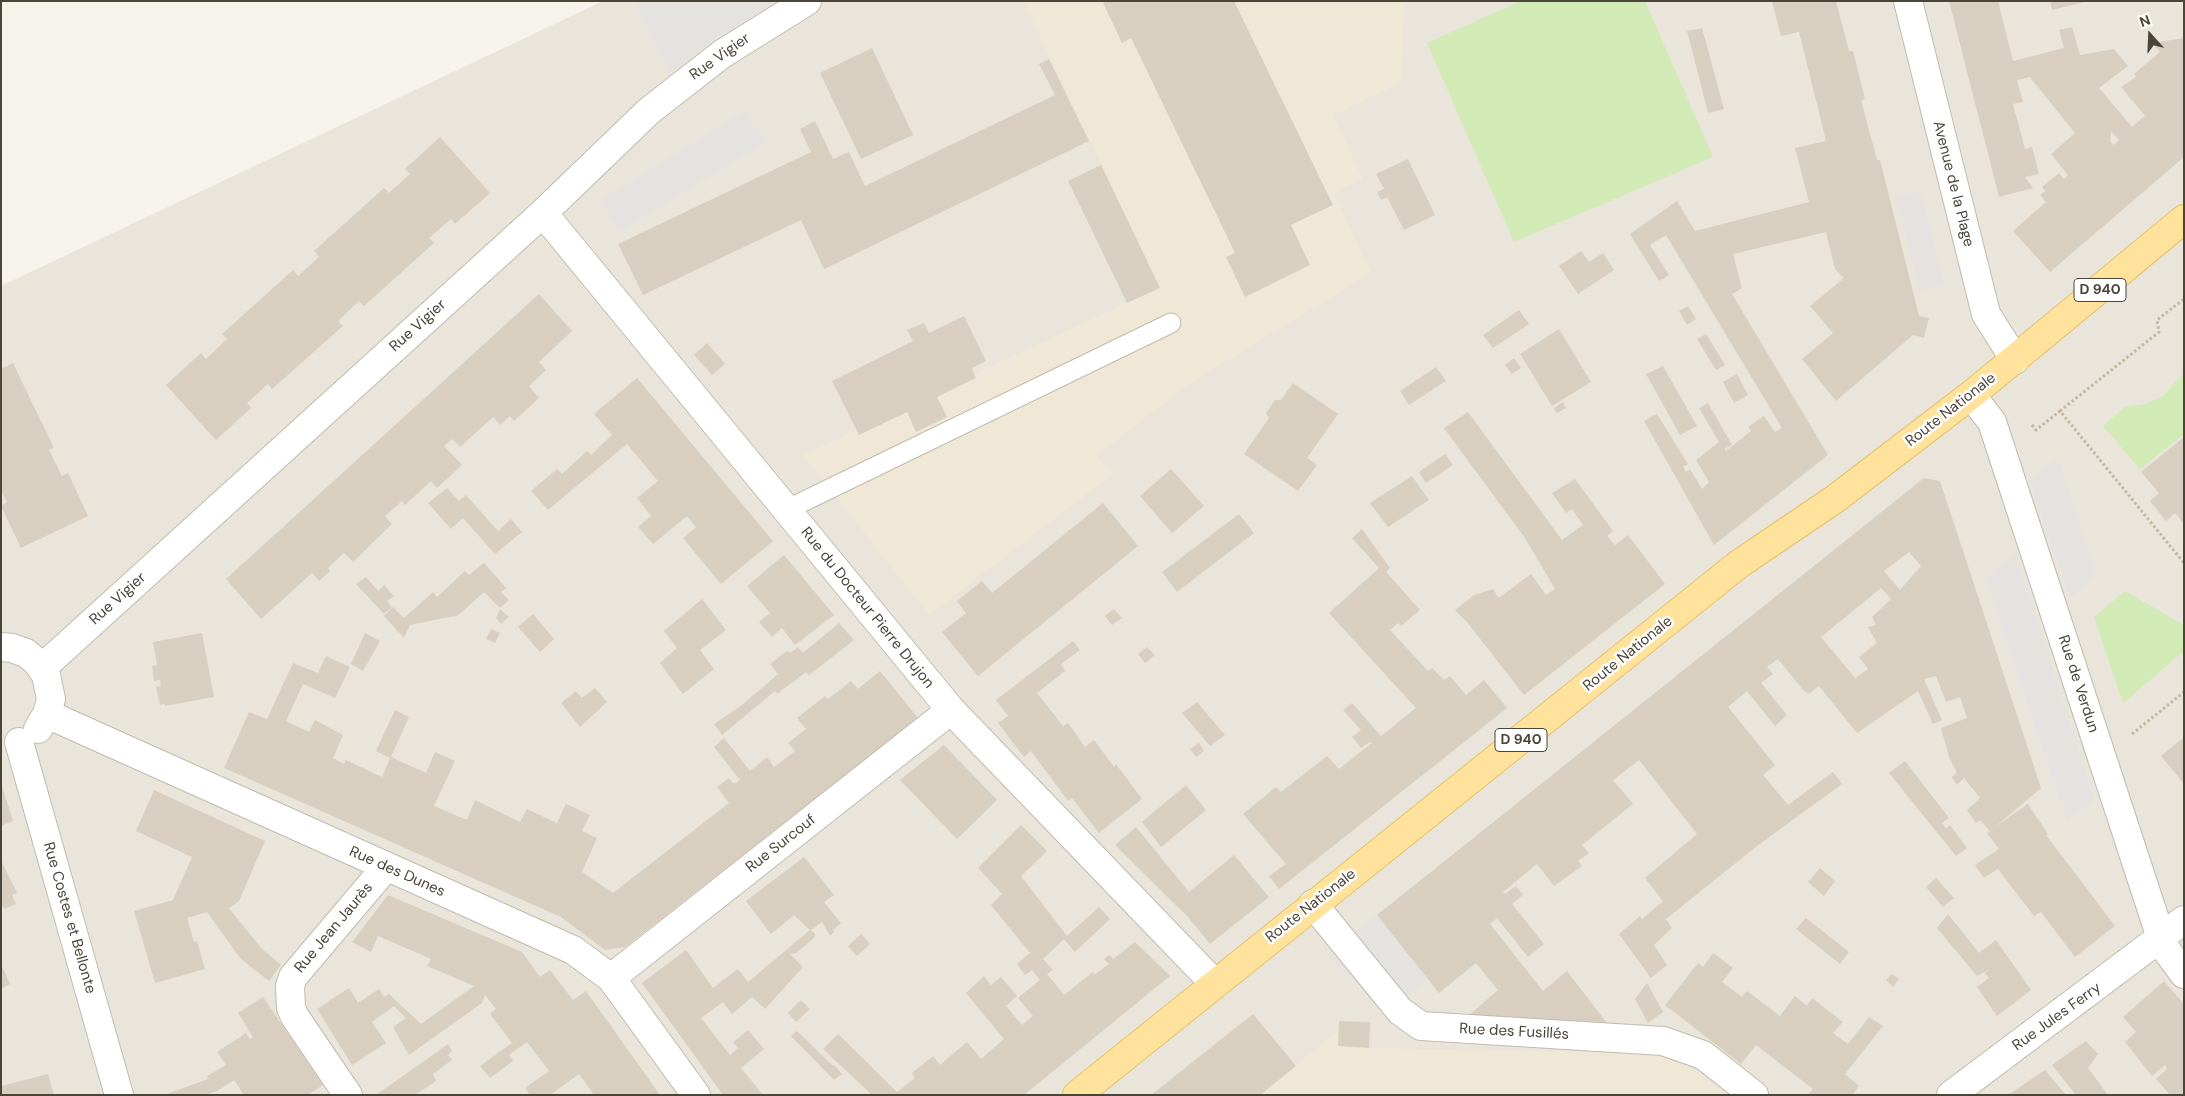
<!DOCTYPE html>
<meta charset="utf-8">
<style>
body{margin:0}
#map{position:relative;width:2185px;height:1096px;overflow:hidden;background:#f6f3ec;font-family:"DM Sans",sans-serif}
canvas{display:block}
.frame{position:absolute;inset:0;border:2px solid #4b4439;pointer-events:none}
.north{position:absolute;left:2125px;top:10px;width:50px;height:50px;-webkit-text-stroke:4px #fff;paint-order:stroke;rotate:340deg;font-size:14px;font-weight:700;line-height:20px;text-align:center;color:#4b4439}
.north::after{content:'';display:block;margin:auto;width:18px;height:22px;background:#4b4439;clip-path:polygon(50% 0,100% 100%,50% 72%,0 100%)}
</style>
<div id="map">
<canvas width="2185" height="1096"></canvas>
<div class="frame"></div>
<div class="north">N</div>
</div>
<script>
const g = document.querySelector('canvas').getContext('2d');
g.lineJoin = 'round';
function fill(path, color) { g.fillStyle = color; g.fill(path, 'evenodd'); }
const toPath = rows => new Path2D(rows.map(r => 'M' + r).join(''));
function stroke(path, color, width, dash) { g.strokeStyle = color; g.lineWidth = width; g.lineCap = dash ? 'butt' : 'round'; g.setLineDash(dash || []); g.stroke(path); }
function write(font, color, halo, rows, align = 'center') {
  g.font = font + ' "DM Sans",sans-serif'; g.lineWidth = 5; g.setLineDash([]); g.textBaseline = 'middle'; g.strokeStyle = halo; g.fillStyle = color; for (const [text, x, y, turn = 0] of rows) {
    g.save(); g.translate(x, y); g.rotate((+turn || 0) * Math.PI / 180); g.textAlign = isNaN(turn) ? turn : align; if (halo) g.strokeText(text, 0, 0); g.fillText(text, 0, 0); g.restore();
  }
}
const residential = toPath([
 [603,1,2184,1,2184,1095,1,1095,1,286]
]);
const education = toPath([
 [1023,1,1404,1,1402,82,1333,115,1363,179,1334,193,1371,273,1192,382,1097,455,1113,474,929,615,803,455,1160,287],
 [1339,1021,1370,1022,1369,1048,1658,1054,1687,1066,1728,1095,1260,1095,1338,1030]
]);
const green = toPath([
 [1521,1,1645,1,1713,157,1514,242,1427,43],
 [2184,373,2184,434,2140,469,2103,426,2125,407,2146,404,2164,395],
 [2125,591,2184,625,2184,651,2123,703,2094,617]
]);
const parking = toPath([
 [634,1,776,1,722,35,670,74],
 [746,110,766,142,619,232,599,201],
 [1920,190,1945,285,1920,291,1895,197],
 [2058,458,2096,573,2070,598,2029,478],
 [2015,554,2095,799,2067,821,1986,577],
 [1377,915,1427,979,1387,1011,1327,955]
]);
const building = toPath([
 [1106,1,1234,1,1333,205,1291,225,1310,265,1245,297,1226,257,1235,253,1131,38,1122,43,1103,3],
 [1772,1,1836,1,1849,51,1853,51,1865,99,1861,100,1877,160,1880,160,1919,316,1929,318,1924,338,1913,335,1836,401,1802,359,1833,333,1810,306,1844,278,1835,269,1826,232,1733,254,1742,288,1732,294,1828,455,1714,545,1644,421,1657,414,1688,464,1683,467,1686,472,1690,469,1702,489,1709,482,1696,460,1719,442,1699,408,1708,403,1732,445,1724,449,1726,451,1751,431,1748,427,1764,416,1775,432,1782,428,1666,235,1650,245,1669,275,1659,281,1630,234,1677,201,1695,231,1809,202,1795,148,1826,141,1799,32,1781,36],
 [1949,1,1998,1,2013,61,2064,48,2059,30,2072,27,2080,55,2114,49,2128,66,2099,88,2132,127,2145,116,2121,87,2136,77,2134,74,2160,52,2152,43,2184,38,2184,157,2050,272,2013,231,2046,202,2040,195,2045,191,2042,187,2059,173,2064,179,2068,175,2051,154,2075,133,2030,77,2017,80,2023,102,2013,104,2025,149,2032,147,2039,174,2025,177,2033,188,1999,197],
 [2111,131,2119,140,2114,145,2110,142],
 [2050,1,2085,1,2085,2,2052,10],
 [1702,28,1724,109,1708,113,1687,31],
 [872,48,913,135,861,159,820,73],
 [1049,59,1089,141,824,269,801,220,643,295,618,244,811,152,800,129,815,121,833,159,849,152,865,186,1055,95,1039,64],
 [440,137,490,193,455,224,451,219,429,238,434,243,364,306,359,301,338,321,343,326,272,389,268,384,247,403,251,408,216,440,166,385,201,353,206,359,227,339,222,334,293,270,298,276,319,257,314,251,384,188,389,193,410,174,405,169],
 [1408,159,1435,215,1404,230,1387,197,1381,200,1377,192,1384,189,1376,174],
 [1101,165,1160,288,1127,303,1068,181],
 [1581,251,1589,262,1603,253,1614,270,1578,294,1559,266],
 [539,294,572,331,539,362,546,370,529,386,539,398,514,421,510,416,500,425,493,417,460,447,452,439,444,446,462,465,437,488,431,481,405,505,402,501,385,516,392,524,353,562,344,553,328,568,330,571,319,581,312,573,261,619,226,579],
 [1688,306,1696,319,1687,325,1679,311],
 [1519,310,1529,324,1493,348,1483,335],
 [964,316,986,361,972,368,976,378,937,397,947,417,916,432,907,412,859,435,832,381,913,341,907,330,924,323,929,333],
 [1559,329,1591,382,1552,406,1520,354],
 [1706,334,1725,365,1716,370,1697,339],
 [707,343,725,364,712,375,694,355],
 [1514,358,1521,368,1512,374,1505,365],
 [13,363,54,448,49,450,62,476,68,473,88,516,21,548,1,506,7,502,1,490,1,369],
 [1663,366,1697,426,1680,435,1646,374],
 [1436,367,1446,381,1409,405,1400,391],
 [1737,374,1748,395,1734,403,1723,382],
 [637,378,773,541,721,584,683,538,696,527,687,516,653,544,638,527,651,516,637,498,658,481,627,444,548,510,531,491,557,469,562,474,587,451,591,455,612,435,594,414],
 [1293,383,1338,414,1307,458,1317,465,1298,491,1244,454,1269,418,1266,413,1275,400,1281,400],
 [1563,402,1566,408,1557,413,1554,408],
 [1468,412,1562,540,1583,525,1572,509,1566,513,1552,493,1575,479,1613,531,1607,536,1615,545,1628,535,1665,584,1524,695,1467,622,1455,610,1474,595,1493,589,1499,598,1531,574,1546,595,1555,589,1525,538,1444,428],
 [2184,437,2184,524,2175,513,2166,521,2150,501,2159,493,2141,472],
 [1445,454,1453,465,1426,483,1419,472],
 [1171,469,1204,506,1172,533,1140,496],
 [1412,476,1429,500,1388,527,1370,503],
 [1924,478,1940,481,2041,788,1995,827,2028,804,2048,834,2046,835,2115,926,2075,957,2041,912,2034,916,1998,869,1984,878,1975,865,1999,849,1987,833,1990,831,1980,820,1976,823,1967,810,1980,798,1964,778,1957,785,1952,777,1957,773,1949,757,1941,728,1967,718,1960,697,1946,702,1936,676,1924,679,1942,720,1933,724,1918,691,1857,733,1819,686,1809,694,1803,690,1778,659,1767,667,1773,674,1761,683,1787,715,1775,726,1747,691,1728,707,1775,765,1763,775,1788,805,1833,772,1842,784,1757,846,1666,919,1672,928,1654,945,1667,965,1651,978,1619,934,1640,916,1642,919,1663,901,1645,878,1697,834,1639,760,1613,780,1633,804,1582,845,1589,853,1578,861,1582,866,1554,886,1537,864,1503,892,1505,894,1516,886,1523,895,1512,904,1544,944,1528,957,1497,918,1490,924,1543,991,1567,971,1606,1022,1467,1017,1498,990,1476,963,1439,993,1377,915],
 [1909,552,1921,566,1900,590,1884,571],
 [1881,588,1891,599,1872,617,1876,625,1868,627,1877,643,1859,657,1868,669,1855,678,1821,637],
 [447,488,459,501,466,495,498,531,511,519,522,532,495,554,463,518,451,529,428,503],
 [1103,503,1138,546,978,676,942,632,966,613,957,601,982,581,992,593],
 [1239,514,1254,533,1177,592,1162,572],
 [1362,529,1390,568,1386,572,1420,610,1401,626,1398,623,1390,630,1428,671,1432,668,1444,680,1450,676,1466,695,1484,680,1507,708,1279,889,1269,876,1286,864,1243,814,1276,787,1281,792,1327,756,1339,769,1372,743,1370,742,1361,748,1352,737,1361,730,1343,710,1352,703,1381,736,1416,708,1329,613,1379,568,1352,538],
 [784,555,834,615,795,645,782,628,772,637,759,622,770,613,747,586],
 [484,563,506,588,501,592,509,600,500,608,484,592,456,617,454,616,410,625,404,638,384,616,393,607,404,618,433,592,437,597,465,571,469,575],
 [366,577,378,591,384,585,394,596,387,601,392,607,384,614,356,584],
 [702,599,726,630,700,650,714,669,683,694,660,663,677,648,664,631],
 [500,609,509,617,501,624,496,618],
 [1114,609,1122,618,1112,625,1105,616],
 [533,614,554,639,540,652,518,627],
 [839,623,854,640,809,675,806,672,777,694,775,691,722,735,714,724,742,705,778,674,770,664,787,651,790,653,798,647,803,653],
 [491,629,500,633,495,643,486,639],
 [202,633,214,697,165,706,165,704,160,705,156,687,161,686,160,680,154,681,152,666,157,665,153,642],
 [365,633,380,641,363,671,351,664],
 [1073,641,1080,650,1061,664,1065,671,1037,693,1063,726,1068,723,1085,747,1094,740,1114,767,1116,764,1142,799,1099,833,1072,798,1068,801,1031,751,1024,757,998,723,1008,716,996,700],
 [1147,647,1155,655,1145,663,1138,654],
 [326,656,350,667,335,698,303,684,286,721,309,732,315,720,343,735,333,758,344,764,346,760,382,777,390,758,376,751,395,710,409,717,391,757,426,773,435,752,455,761,434,806,467,820,475,800,520,822,527,809,557,823,566,804,590,815,582,831,597,838,582,872,613,893,729,803,717,787,729,778,734,784,740,780,714,747,724,738,750,771,767,757,774,767,795,751,788,743,806,729,797,718,825,696,828,699,851,681,858,689,880,671,918,718,625,947,605,950,561,917,224,768,249,712,267,719,293,663,318,673],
 [595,688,607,702,580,727,561,703,576,691,582,698],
 [1197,702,1225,735,1210,746,1182,713],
 [2184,737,2184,784,2161,756],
 [1199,743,1204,751,1196,757,1190,749],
 [944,745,997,800,957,839,900,780],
 [1905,761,1949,818,1942,823,1946,828,1950,825,1967,848,1956,856,1889,773],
 [1,783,13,821,1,826],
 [1186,785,1206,810,1161,847,1142,822],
 [154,790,265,841,239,901,229,908,261,948,281,965,269,981,241,959,207,912,187,918,194,942,197,941,205,969,155,983,134,911,173,900,192,857,136,831],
 [1021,825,1047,851,1021,876,1067,936,1099,907,1110,919,1075,952,1064,939,1043,959,1053,970,1047,974,1064,995,1093,972,1094,975,1109,964,1104,959,1109,955,1113,959,1135,942,1170,976,1024,1095,872,1095,823,1049,838,1034,897,1092,915,1078,912,1073,933,1056,940,1065,967,1042,981,1059,1004,1039,966,993,984,976,991,985,1001,977,1017,996,1006,1006,1022,1025,1033,1016,1018,998,1040,980,1032,970,1025,975,1017,964,1030,953,991,905,1002,894,978,868],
 [1136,827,1189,892,1234,855,1269,897,1210,944,1188,917,1115,845],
 [804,857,834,895,824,902,841,923,833,930,834,932,830,936,822,922,811,930,815,934,814,938,796,953,790,954,803,967,765,1009,752,997,732,1014,723,1002,701,1018,730,1055,738,1048,733,1042,748,1030,764,1049,741,1068,763,1095,723,1095,642,983,686,950,713,988,738,969,748,982,810,930,794,915,771,934,746,901],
 [1,860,17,893,12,895,16,904,4,909,1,904],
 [1820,868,1835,881,1824,896,1808,882],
 [1936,878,1954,898,1943,907,1926,887],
 [388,895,522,952,540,977,550,970,573,1000,586,991,660,1095,594,1095,579,1074,550,1095,530,1095,525,1088,549,1071,527,1042,509,1055,513,1061,490,1078,480,1066,512,1043,490,1014,496,1009,485,995,482,1003,409,1055,393,1027,406,1018,394,1006,372,1022,386,1043,352,1065,317,1009,349,988,358,1003,379,989,384,997,389,994,421,1024,474,986,427,966,431,959,378,936,371,952,352,942],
 [1948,914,1979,953,1996,940,2031,990,1997,1016,1977,987,1989,978,1985,973,1990,969,1977,976,1937,928],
 [1806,918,1849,952,1840,964,1796,929],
 [861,934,870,944,857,956,848,946],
 [1713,953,1733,968,1722,982,1742,997,1747,991,1780,1016,1795,996,1807,1006,1812,998,1843,1022,1833,1033,1848,1044,1869,1017,1883,1026,1845,1074,1859,1086,1852,1095,1808,1095,1813,1089,1756,1045,1741,1064,1665,1005,1698,963,1703,967],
 [1,964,10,984,1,989],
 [1892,974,1899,979,1893,987,1886,980],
 [2164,981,2184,1004,2184,1095,2170,1095,2156,1079,2167,1069,2165,1065,2152,1076,2125,1042,2136,1032,2123,1017],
 [1647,983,1663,1012,1648,1023,1635,999],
 [263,997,323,1085,308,1095,244,1095,234,1080,217,1091,205,1095,164,1095,208,1079,207,1076,226,1065,217,1052,246,1033,250,1039,253,1037,238,1013],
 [801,1000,810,1009,796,1022,788,1013],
 [1253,1014,1296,1066,1260,1095,1151,1095],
 [1339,1021,1370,1022,1369,1048,1338,1046],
 [797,1031,833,1066,834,1065,842,1074,834,1080,791,1036],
 [2086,1041,2098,1054,2088,1068,2108,1095,2076,1095,2052,1065],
 [448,1044,452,1051,448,1055,452,1060,433,1074,436,1081,415,1095,376,1095],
 [2045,1070,2066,1095,2008,1095],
 [48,1074,54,1095,1,1095,1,1086]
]);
const path = toPath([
 [2060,411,2159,332,2157,320,2184,299],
 [2032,425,2036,430,2060,411,2184,563],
 [2132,734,2184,692]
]);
const lane = toPath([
 [786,510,1171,323]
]);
const street = toPath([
 [1908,1,1986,314,2015,360],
 [543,213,951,710,1214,983],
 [1971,395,1992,422,2161,938,2167,951,2184,974],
 [1,647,12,648,26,653,37,662,46,675,51,699,47,714,38,729],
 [42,668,543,213,649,111,722,54,807,1],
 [47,714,573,950,611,978,696,1095],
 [19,742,119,1095],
 [1313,904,1400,1011,1421,1026,1663,1041,1703,1055,1754,1095],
 [611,978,951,710],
 [348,1095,295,1017,291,1008,290,986,293,977,386,867],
 [1951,1095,2184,920]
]);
const primary = toPath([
 [1077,1095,1739,564,1835,499,1971,395,2184,219]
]);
const shields = [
 [2100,290,52],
 [1521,740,52]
];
const shieldNames = [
 ["D 940",2100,290],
 ["D 940",1521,740]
];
const streetNames = [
 ["Rue Vigier",720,57,-35],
 ["Avenue de la Plage",1953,184,76],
 ["Rue Vigier",418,326,-42],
 ["Route Nationale",1951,410,-38],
 ["Rue Vigier",118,599,-42],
 ["Rue du Docteur Pierre Drujon",867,608,51],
 ["Route Nationale",1628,654,-39],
 ["Rue de Verdun",2078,684,72],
 ["Rue Surcouf",781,844,-38],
 ["Rue des Dunes",397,872,24],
 ["Route Nationale",1311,906,-38],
 ["Rue Costes et Bellonte",69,918,74],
 ["Rue Jean Jaurès",334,928,-50],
 ["Rue Jules Ferry",2057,1017,-36],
 ["Rue des Fusillés",1514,1032,3]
];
fill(residential, '#eae5da');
fill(education, '#efe8d6');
fill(green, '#d2eab5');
fill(parking, '#e5e3e0');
fill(building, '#d8cfc1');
stroke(lane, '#c2bbae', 21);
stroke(street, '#c2bbae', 30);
stroke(primary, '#e6c16a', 30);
stroke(path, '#c4b79f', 3, [2.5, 2.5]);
stroke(lane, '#fff', 19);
stroke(street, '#fff', 28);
stroke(primary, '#ffe39c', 28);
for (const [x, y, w] of shields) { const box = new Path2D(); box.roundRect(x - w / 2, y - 11.5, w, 23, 4); g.fillStyle = '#fff'; g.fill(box); stroke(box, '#4b4439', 1); }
write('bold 14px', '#4b4439', null, shieldNames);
write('15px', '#4b4439', '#fff', streetNames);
</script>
